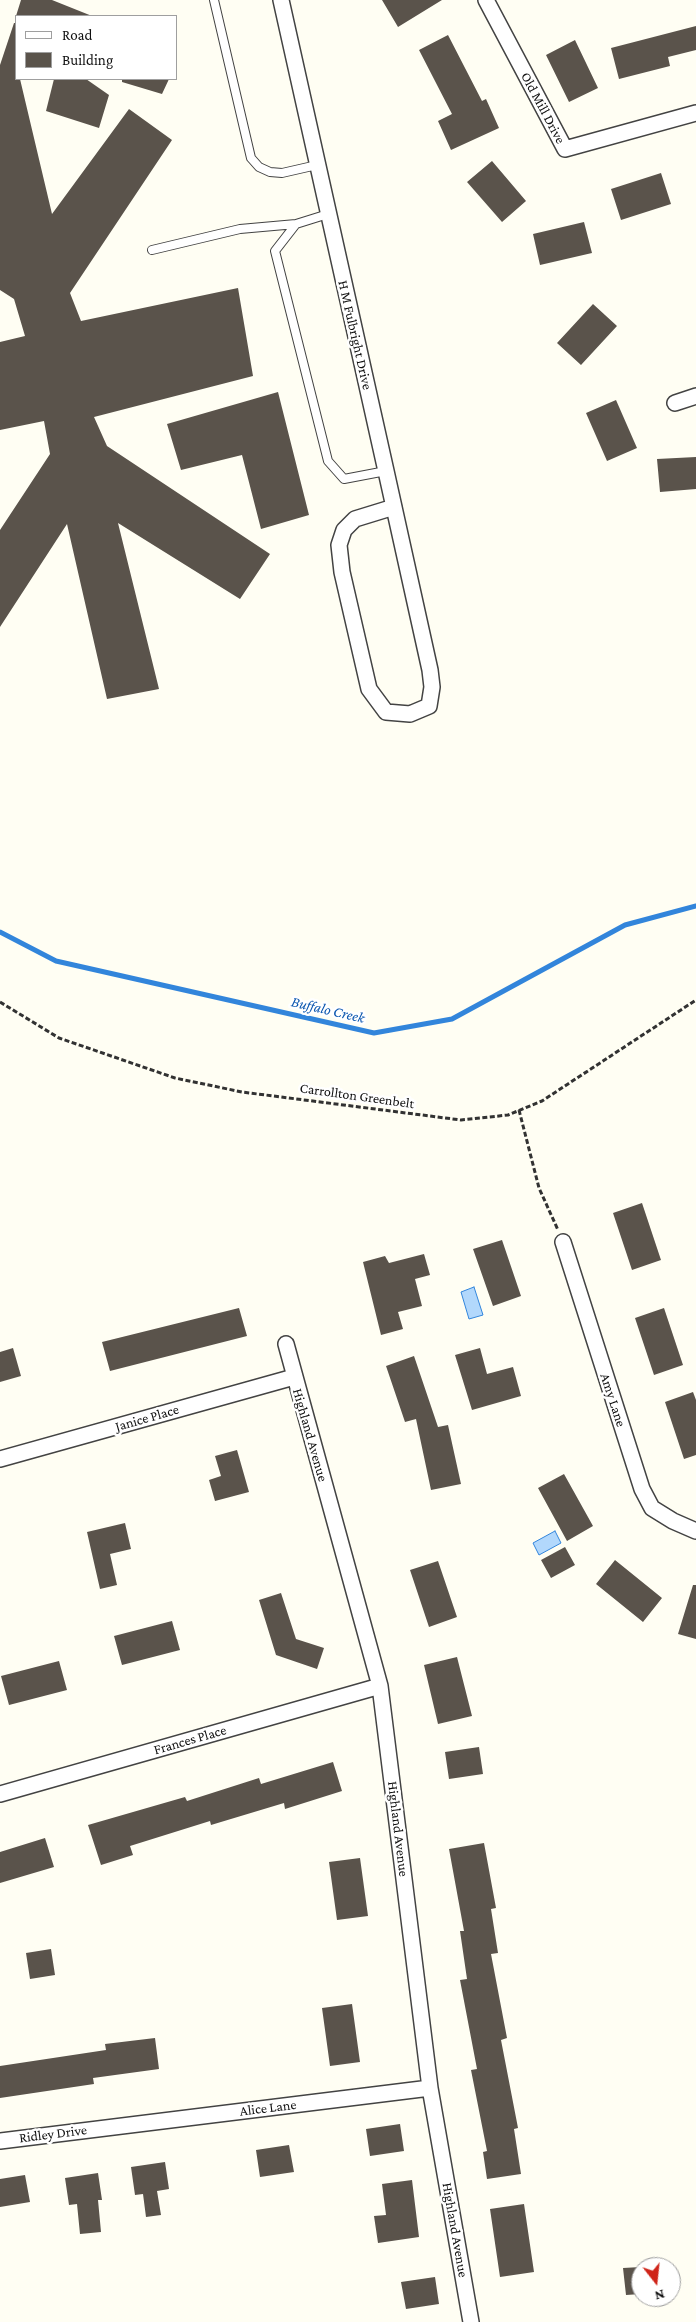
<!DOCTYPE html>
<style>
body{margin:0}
#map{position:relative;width:696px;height:2322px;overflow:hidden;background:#fffef3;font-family:"Crimson Pro",serif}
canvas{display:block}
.legend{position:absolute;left:15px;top:15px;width:162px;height:65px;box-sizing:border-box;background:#fff;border:1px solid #9f9f9f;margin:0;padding:6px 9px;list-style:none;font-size:15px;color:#101010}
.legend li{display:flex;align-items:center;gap:10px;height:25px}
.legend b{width:25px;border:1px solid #9f9f9f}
.north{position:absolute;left:631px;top:2257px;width:50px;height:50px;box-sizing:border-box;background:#fff;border:1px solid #9f9f9f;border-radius:50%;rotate:164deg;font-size:14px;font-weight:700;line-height:20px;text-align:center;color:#101010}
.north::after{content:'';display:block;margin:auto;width:18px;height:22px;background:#cf2419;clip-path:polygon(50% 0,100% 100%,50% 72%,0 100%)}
</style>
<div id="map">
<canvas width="696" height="2322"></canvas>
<ul class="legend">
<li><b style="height:6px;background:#fff"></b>Road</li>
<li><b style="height:14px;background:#5a534b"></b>Building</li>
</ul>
<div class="north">N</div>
</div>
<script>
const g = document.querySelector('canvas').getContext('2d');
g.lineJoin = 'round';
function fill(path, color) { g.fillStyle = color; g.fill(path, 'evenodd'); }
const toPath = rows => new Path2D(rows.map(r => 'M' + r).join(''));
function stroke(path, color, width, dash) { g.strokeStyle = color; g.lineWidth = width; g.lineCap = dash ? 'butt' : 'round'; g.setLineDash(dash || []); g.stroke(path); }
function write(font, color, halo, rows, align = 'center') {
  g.font = font + ' "Crimson Pro",serif'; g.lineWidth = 5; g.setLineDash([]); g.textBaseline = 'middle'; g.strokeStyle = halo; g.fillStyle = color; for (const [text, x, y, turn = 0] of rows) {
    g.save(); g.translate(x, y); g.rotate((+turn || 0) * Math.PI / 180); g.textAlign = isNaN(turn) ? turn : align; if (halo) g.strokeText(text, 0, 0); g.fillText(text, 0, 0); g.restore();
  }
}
const water = toPath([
 [474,1287,483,1315,469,1319,461,1292,474,1287],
 [555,1531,561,1543,539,1555,533,1543,555,1531]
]);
const stream = toPath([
 [0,932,56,961,374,1033,452,1019,625,925,696,906]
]);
const building = toPath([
 [21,0,52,0,92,16,16,16],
 [382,0,442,0,398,27],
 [14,23,16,23,16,79,20,79,52,214,129,109,172,140,70,293,81,321,238,288,253,376,94,417,107,446,270,554,240,599,118,523,159,689,107,699,67,524,0,627,0,530,50,454,44,421,0,430,0,342,25,336,14,299,0,290,0,65],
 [696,26,696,50,668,57,670,66,619,79,611,48],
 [448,35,482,101,486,99,499,128,451,150,438,121,452,114,419,50],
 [575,40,598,88,569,102,546,55],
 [54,79,86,79,109,95,99,128,46,111],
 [122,79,169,79,162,94,122,82],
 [492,161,526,201,502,222,467,182],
 [661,173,671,204,621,220,611,189],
 [584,222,592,253,540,265,533,234],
 [593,304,617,326,581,365,557,343],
 [278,392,309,515,261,529,242,455,181,470,167,424],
 [616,400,637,448,607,461,586,413],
 [696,457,696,489,660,492,657,459],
 [642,1203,661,1260,632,1270,613,1213],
 [502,1240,521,1296,493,1306,473,1249],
 [424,1254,430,1275,415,1279,422,1306,398,1312,403,1329,381,1335,363,1262,385,1256,389,1263],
 [239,1308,247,1336,110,1371,102,1342],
 [664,1308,683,1365,654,1375,635,1318],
 [13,1348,21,1376,0,1382,0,1352],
 [480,1348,487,1374,513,1367,521,1396,472,1410,455,1355],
 [414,1356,438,1427,448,1425,461,1484,431,1490,416,1419,405,1422,386,1366],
 [693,1392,696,1400,696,1455,684,1459,665,1402],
 [237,1450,249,1492,215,1501,209,1480,221,1476,215,1456],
 [564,1474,593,1526,567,1541,538,1488],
 [125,1523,131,1549,110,1554,117,1585,100,1589,87,1532],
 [565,1547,575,1565,551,1578,541,1560],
 [615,1560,662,1598,643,1622,596,1584],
 [438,1561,457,1617,429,1627,410,1570],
 [693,1585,696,1585,696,1639,678,1634],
 [281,1593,296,1639,324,1648,317,1669,276,1655,259,1600],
 [172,1621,180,1650,122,1665,114,1636],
 [457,1657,472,1716,438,1724,424,1665],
 [59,1661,67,1690,9,1705,1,1676],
 [479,1747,483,1774,449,1779,445,1752],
 [333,1762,342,1791,285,1809,284,1803,211,1825,210,1821,130,1846,133,1855,101,1865,88,1825,185,1797,187,1801,259,1778,261,1784],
 [45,1838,54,1867,0,1883,0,1852],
 [484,1843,496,1908,491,1909,498,1953,491,1954,507,2038,501,2040,518,2128,514,2129,521,2174,487,2179,483,2152,487,2151,471,2070,477,2069,460,1980,467,1979,460,1931,464,1931,449,1849],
 [360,1858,368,1916,337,1920,329,1862],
 [51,1949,55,1975,30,1979,26,1953],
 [352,2004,360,2062,330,2066,322,2008],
 [155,2038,159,2069,93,2078,94,2084,0,2098,0,2066,106,2050,105,2044],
 [400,2124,404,2151,370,2156,366,2129],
 [289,2145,294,2172,260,2177,256,2150],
 [165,2162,169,2189,157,2191,161,2215,146,2217,143,2194,135,2195,131,2167],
 [98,2173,102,2200,98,2200,101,2232,80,2234,77,2204,69,2205,65,2178],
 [25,2175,30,2202,0,2207,0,2179],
 [412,2180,419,2237,378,2243,374,2216,386,2215,382,2184],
 [524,2204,534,2272,500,2277,490,2209],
 [641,2267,641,2294,626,2295,623,2268],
 [435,2277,439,2304,406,2309,401,2282]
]);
const path = toPath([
 [0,1002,59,1038,175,1078,242,1092,461,1120,508,1115,542,1101,696,1000],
 [519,1110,539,1188,558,1230]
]);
const lane = toPath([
 [214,0,251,158,259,167,270,172,282,173,317,165],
 [328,214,296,224,275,251,328,461,344,479,386,471],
 [152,250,240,229,296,224]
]);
const street = toPath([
 [281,0,386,471,430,670,432,687,429,706,410,714,386,712,369,689,342,572,339,545,344,530,355,519,394,507],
 [486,0,565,149,696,113],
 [675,403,696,396],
 [563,1242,642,1489,652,1508,673,1521,696,1531],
 [286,1344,380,1686,430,2088,471,2322],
 [0,1459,294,1377],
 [0,1794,380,1686],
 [0,2141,430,2088]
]);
const streetNames = [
 ["Old Mill Drive",543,108,62],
 ["H M Fulbright Drive",355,335,77],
 ["Carrollton Greenbelt",357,1096,8],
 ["Amy Lane",613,1400,72],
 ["Janice Place",147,1418,-16],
 ["Highland Avenue",310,1435,74],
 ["Frances Place",190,1740,-16],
 ["Highland Avenue",398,1829,83],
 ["Alice Lane",268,2108,-7],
 ["Ridley Drive",53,2134,-7],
 ["Highland Avenue",455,2230,80]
];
const waterNames = [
 ["Buffalo Creek",328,1010,13]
];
fill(water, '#b2d8fc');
stroke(water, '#3285db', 1);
stroke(stream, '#3285db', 5);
fill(building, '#5a534b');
stroke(lane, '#434343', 10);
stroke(street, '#434343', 18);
stroke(path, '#323232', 3, [5, 2.5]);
stroke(lane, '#fff', 8);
stroke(street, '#fff', 15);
write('14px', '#101010', '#fff', streetNames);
write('italic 15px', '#0b56b0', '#fff', waterNames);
</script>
